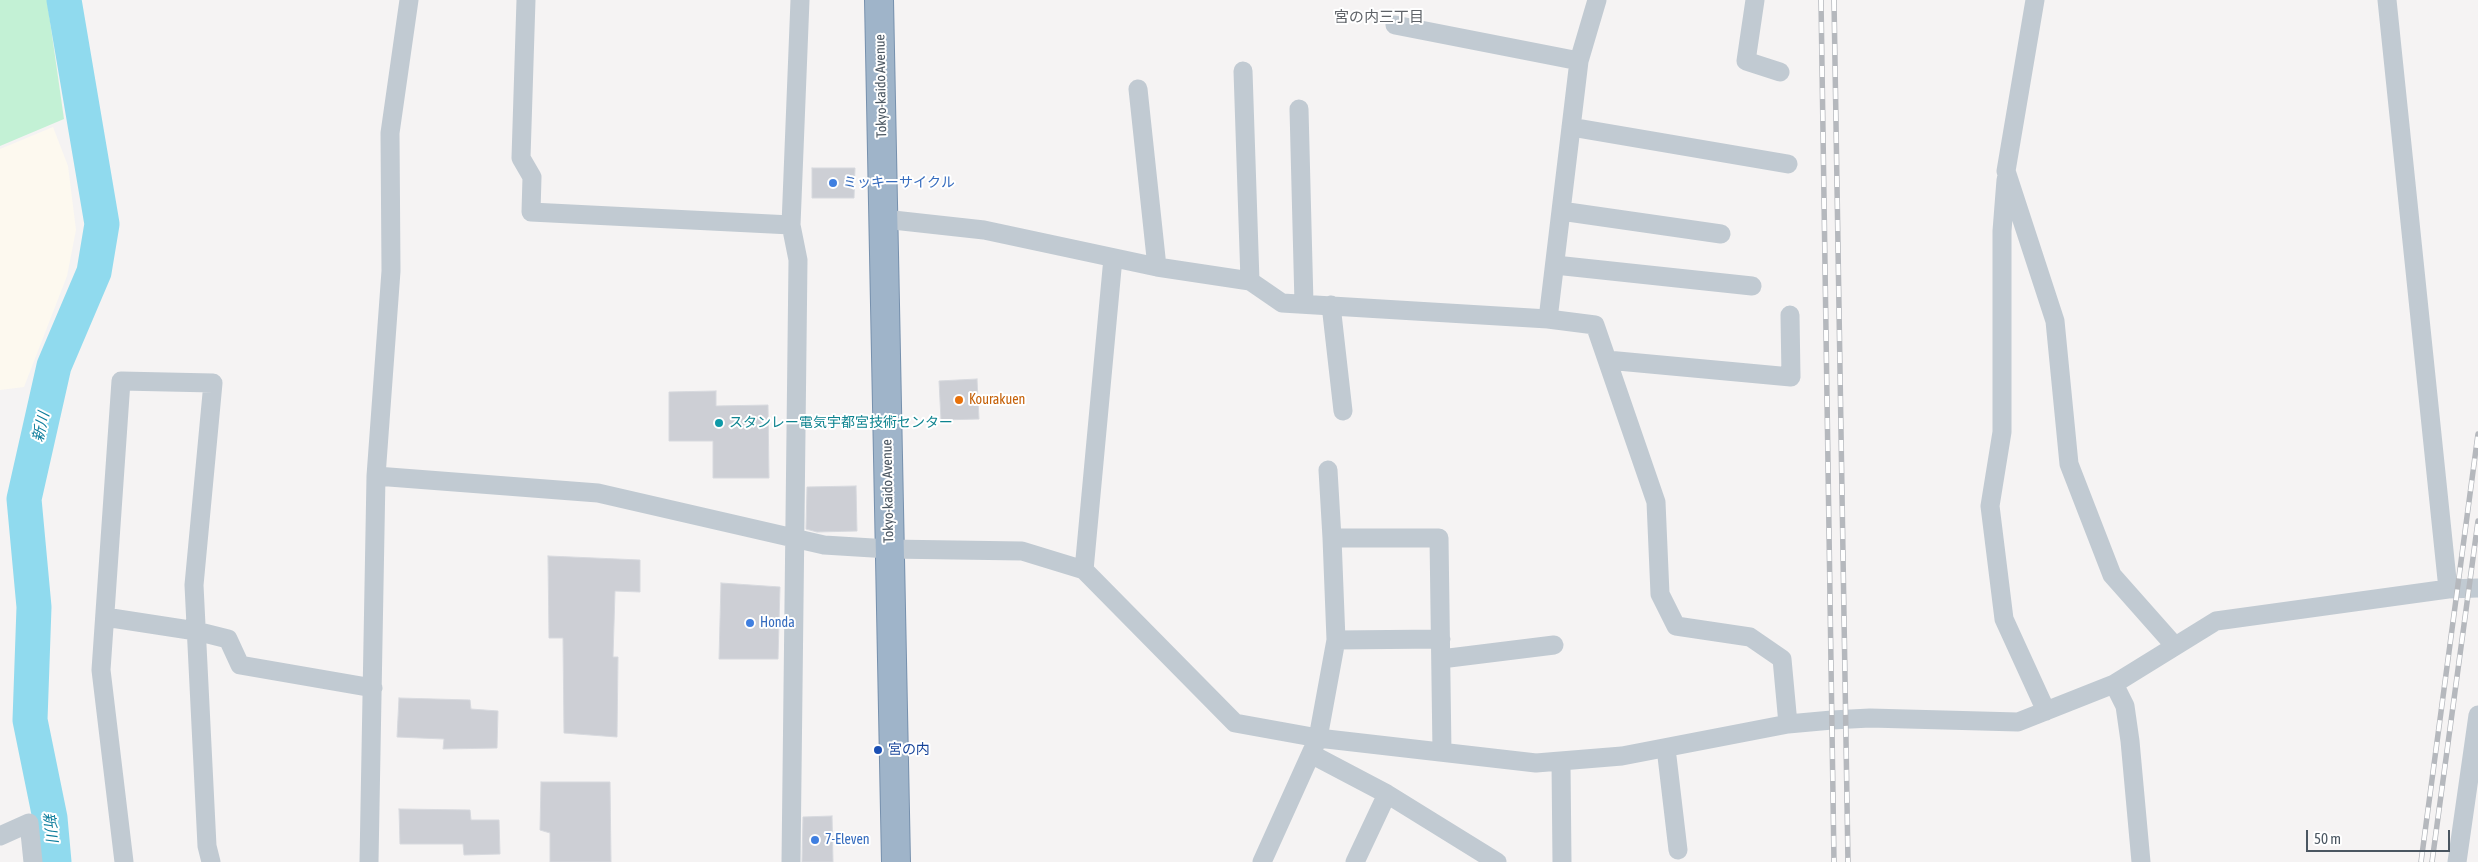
<!DOCTYPE html>
<meta charset="utf-8">
<style>
body{margin:0}
#map{position:relative;width:2478px;height:862px;overflow:hidden;background:#f5f3f3;font-family:"Asap Condensed",sans-serif}
canvas{display:block}
.scale{position:absolute;left:2306px;top:830px;width:144px;height:22px;box-sizing:border-box;border:2px solid #4a5661;border-top:0;padding-left:6px;font-size:15px;line-height:18px;white-space:nowrap;color:#4a5661;-webkit-text-stroke:4px #fff;paint-order:stroke}
</style>
<div id="map">
<canvas width="2478" height="862"></canvas>
<div class="scale">50 m</div>
</div>
<script>
const g = document.querySelector('canvas').getContext('2d');
g.lineJoin = 'round';
function fill(path, color) { g.fillStyle = color; g.fill(path, 'evenodd'); }
const toPath = rows => new Path2D(rows.map(r => 'M' + r).join(''));
function stroke(path, color, width, dash) { g.strokeStyle = color; g.lineWidth = width; g.lineCap = dash ? 'butt' : 'round'; g.setLineDash(dash || []); g.stroke(path); }
function write(font, color, halo, rows, align = 'center') {
  g.font = font + ' "Asap Condensed","Noto Sans JP",sans-serif'; g.lineWidth = 4; g.setLineDash([]); g.textBaseline = 'middle'; g.strokeStyle = halo; g.fillStyle = color; for (const [text, x, y, turn = 0] of rows) {
    g.save(); g.translate(x, y); g.rotate((+turn || 0) * Math.PI / 180); g.textAlign = isNaN(turn) ? turn : align; if (halo) g.strokeText(text, 0, 0); g.fillText(text, 0, 0); g.restore();
  }
}
const commercial = toPath([
 [53,127,68,166,76,230,67,276,24,387,0,390,0,149]
]);
const green = toPath([
 [0,0,47,0,64,119,0,146]
]);
const river = toPath([
 [54,862,50,818,30,720,34,607,24,499,54,366,94,272,102,224,64,0]
]);
const building = toPath([
 [812,168,855,168,854,198,812,198,812,168],
 [977,379,979,419,941,420,939,381,977,379],
 [716,391,716,406,768,405,769,478,713,478,713,441,669,441,669,392,716,391],
 [856,486,857,531,817,532,806,529,807,487,856,486],
 [548,556,640,560,640,592,615,591,613,657,618,657,617,737,564,733,563,638,549,638,548,556],
 [721,583,780,587,778,659,719,659,721,583],
 [399,698,470,700,471,709,498,711,497,748,443,749,444,739,397,737,399,698],
 [541,782,610,782,611,862,550,862,550,833,540,830,541,782],
 [399,809,470,810,471,820,499,820,500,854,464,855,463,844,400,844,399,809],
 [832,816,833,862,802,862,803,817,832,816]
]);
const minor = toPath([
 [526,0,521,158,532,177,531,212,791,225],
 [1755,0,1746,61,1780,72],
 [2035,0,2006,171,2055,321,2069,464,2112,575,2174,645],
 [2387,0,2448,589],
 [1395,25,1579,61],
 [1243,71,1250,281],
 [1138,89,1157,267],
 [1299,109,1304,304],
 [1571,127,1788,164],
 [2006,180,2002,231,2002,432,1990,506,2004,619,2046,711],
 [1561,211,1721,234],
 [884,219,984,230,1157,267,1250,281,1282,303,1548,319,1595,325,1656,502,1660,594,1676,626,1750,637,1782,659,1788,724],
 [1555,265,1752,286],
 [1331,305,1343,411],
 [1548,319,1579,61,1597,0],
 [1607,360,1791,377,1790,315],
 [1328,470,1332,538,1439,538,1442,752],
 [376,476,598,493,824,545,889,549,1022,551,1084,570,1235,723,1318,738,1536,763,1622,756,1788,724,1832,720,1870,718,2018,722,2114,684,2216,621,2448,589,2478,588],
 [1084,570,1113,258],
 [105,617,196,631,228,639,240,665,373,688],
 [1336,640,1441,639],
 [1441,659,1554,645],
 [2114,684,2125,706,2130,741,2141,862],
 [1666,748,1678,850],
 [1311,754,1387,794,1497,862],
 [1561,762,1562,862],
 [0,836,29,823,33,862],
 [124,862,101,670,121,381,213,383,194,585,207,846,211,862],
 [369,862,376,476,391,271,390,133,409,0],
 [791,862,798,260,791,225,800,0],
 [1262,862,1318,738,1336,640,1332,538],
 [1355,862,1387,794],
 [2457,862,2478,715]
]);
const trunk = toPath([
 [879,0,896,862]
]);
const rail = toPath([
 [1821,0,1834,862],
 [1834,0,1848,862],
 [2421,862,2478,434],
 [2432,862,2478,521]
]);
const markers = [
 [833,183,5,"#3f7fe0"],
 [959,400,5,"#e8710a"],
 [719,423,5,"#0f9aa8"],
 [750,623,5,"#3f7fe0"],
 [878,750,5,"#1a4fb4"],
 [815,840,5,"#3f7fe0"]
];
const streetNames = [
 ["Tokyo-kaido Avenue",881,86,-91],
 ["Tokyo-kaido Avenue",888,491,-91]
];
const shopNames = [
 ["ミッキーサイクル",843,183],
 ["Honda",760,623],
 ["7-Eleven",825,840]
];
const foodNames = [
 ["Kourakuen",969,400]
];
const cultureNames = [
 ["スタンレー電気宇都宮技術センター",729,423]
];
const transitNames = [
 ["宮の内",888,750]
];
const neighbourhoodNames = [
 ["宮の内三丁目",1379,17]
];
const waterNames = [
 ["新川",41,427,-77],
 ["新川",50,827,83]
];
fill(commercial, '#fdf9ef');
fill(green, '#c3f1d5');
stroke(river, '#90daee', 35);
fill(building, '#cdcfd5');
stroke(building, '#d7d9de', 1);
stroke(trunk, '#7690ad', 30);
stroke(minor, '#c1cad2', 19);
stroke(trunk, '#9fb4c9', 28);
stroke(rail, '#b5b8bd', 5.5);
stroke(rail, '#fff', 4, [11]);
for (const [x, y, r, color] of markers) { const dot = new Path2D(); dot.arc(x, y, r, 0, 2 * Math.PI); g.fillStyle = color; g.fill(dot); stroke(dot, '#fff', 2); }
write('14px', '#4a5661', '#fff', streetNames);
write('14px', '#366cbe', '#fff', shopNames, 'left');
write('14px', '#c56008', '#fff', foodNames, 'left');
write('14px', '#0d838f', '#fff', cultureNames, 'left');
write('14px', '#164399', '#fff', transitNames, 'left');
write('15px', '#5f6368', '#fff', neighbourhoodNames);
write('italic 15px', '#0c7c9b', '#fff', waterNames);
</script>
